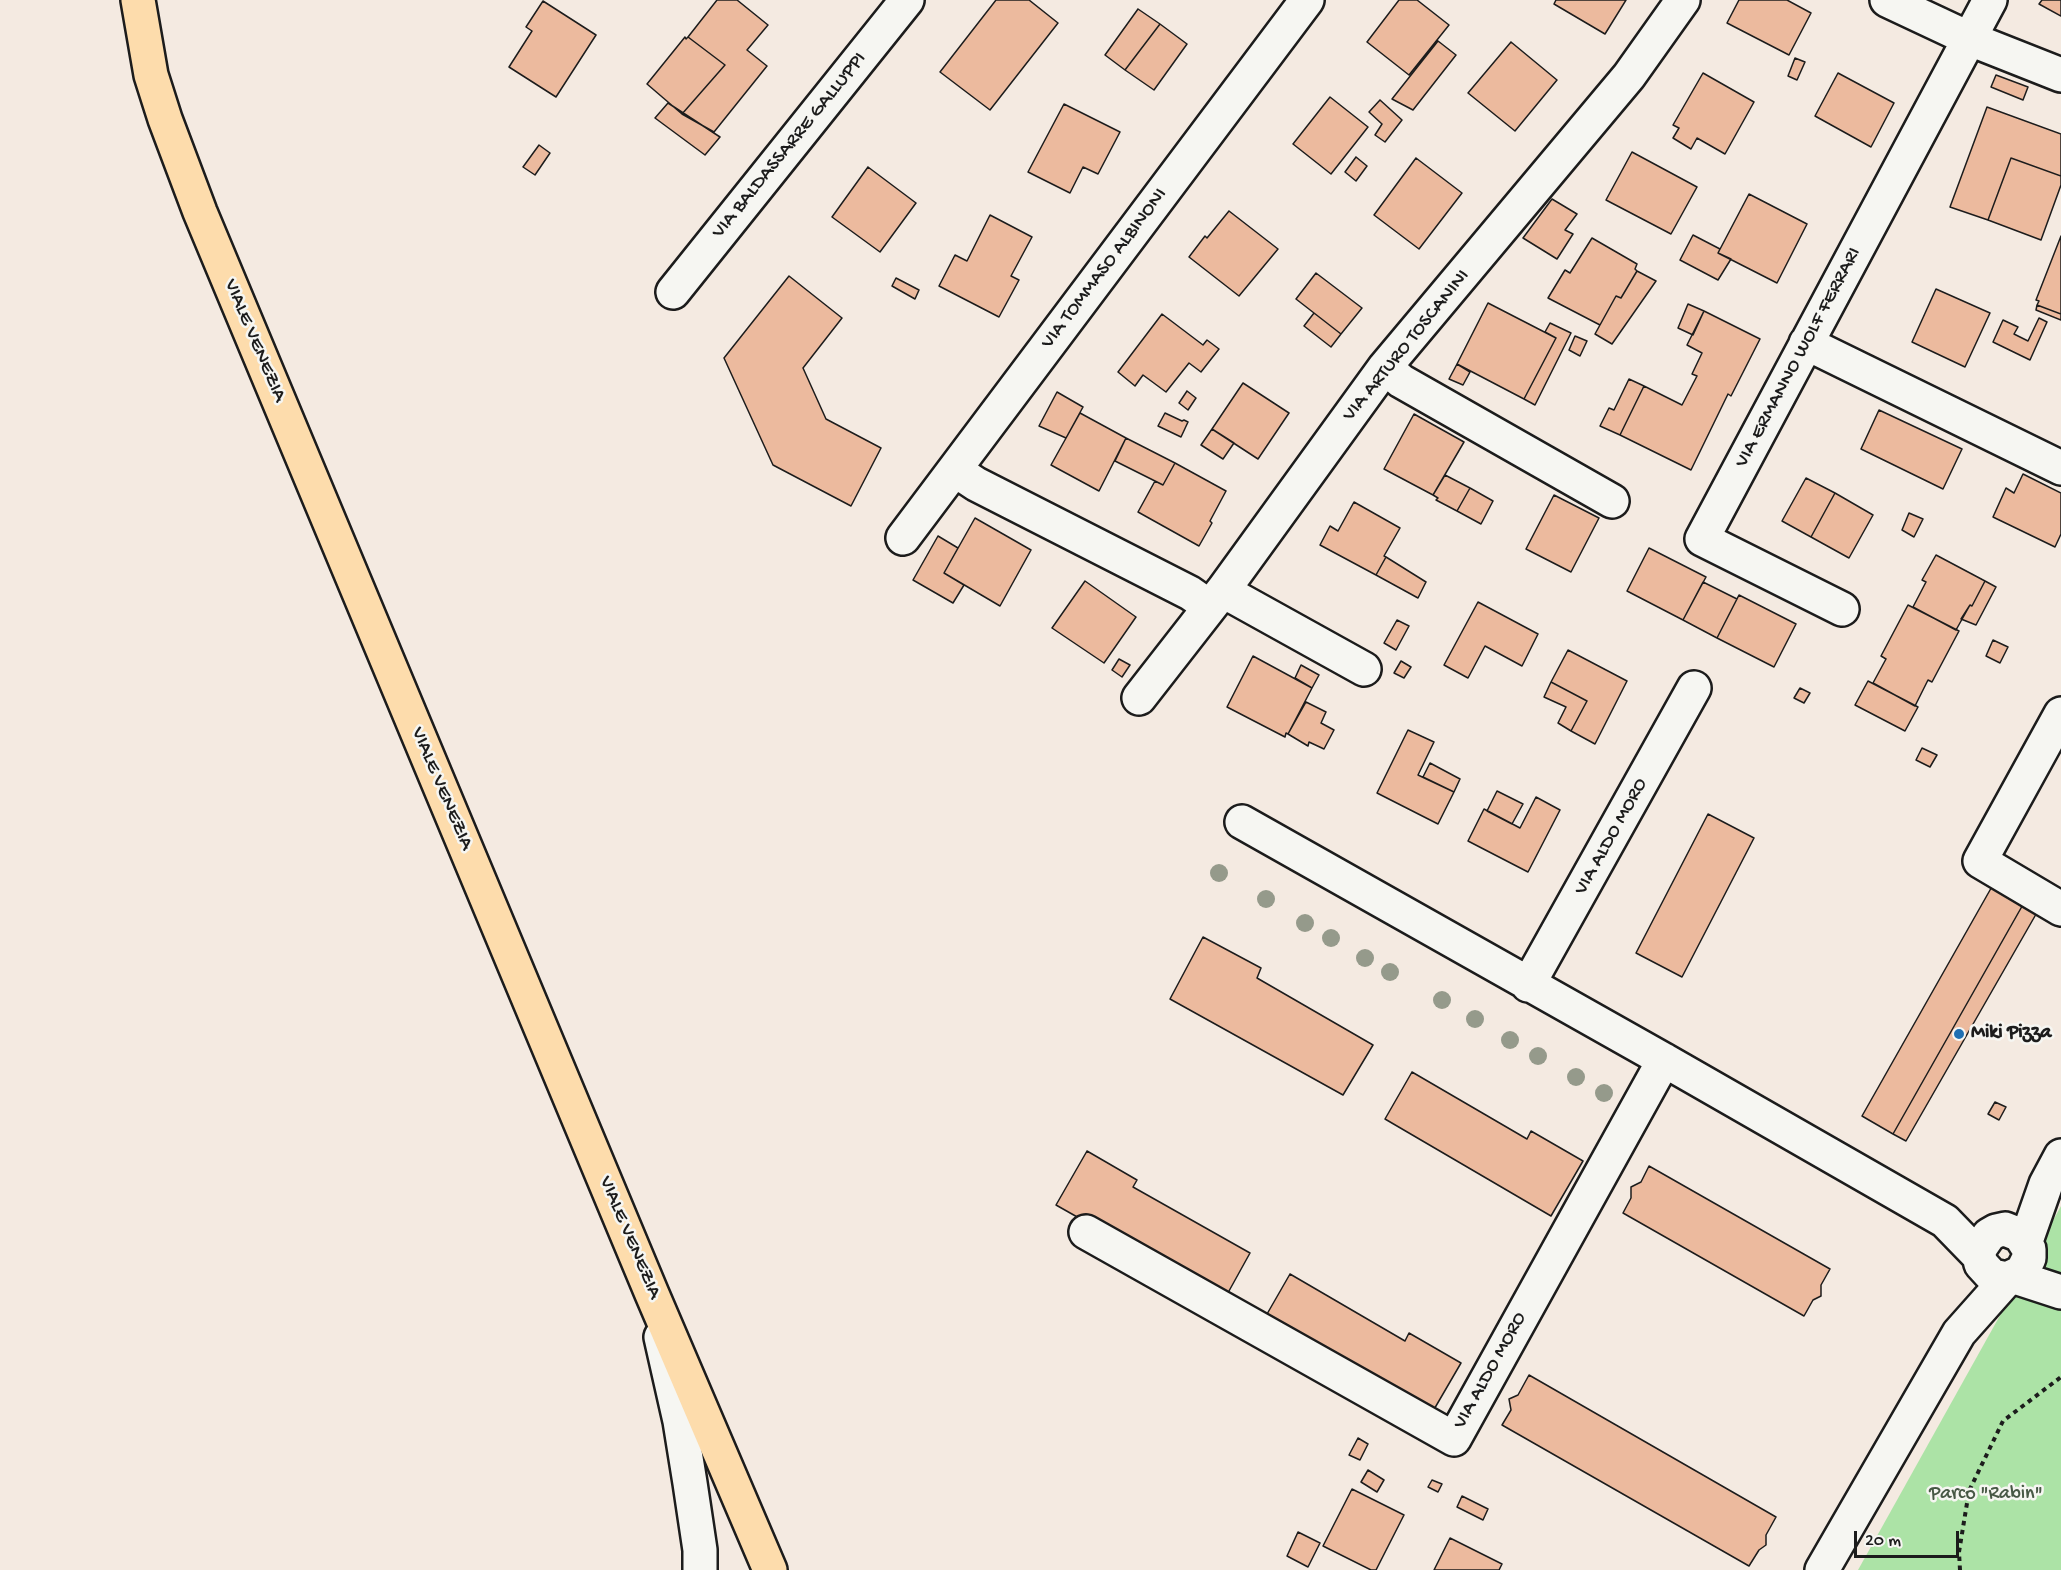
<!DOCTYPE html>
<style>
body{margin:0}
#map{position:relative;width:2061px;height:1570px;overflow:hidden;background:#f4eae1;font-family:"Gochi Hand",sans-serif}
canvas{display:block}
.scale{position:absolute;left:1854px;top:1531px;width:105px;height:27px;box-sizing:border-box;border:3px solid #1c1c1c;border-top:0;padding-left:8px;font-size:18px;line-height:21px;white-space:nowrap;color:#1c1c1c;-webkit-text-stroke:4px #f6f6f2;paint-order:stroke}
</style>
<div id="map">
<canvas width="2061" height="1570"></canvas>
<div class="scale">20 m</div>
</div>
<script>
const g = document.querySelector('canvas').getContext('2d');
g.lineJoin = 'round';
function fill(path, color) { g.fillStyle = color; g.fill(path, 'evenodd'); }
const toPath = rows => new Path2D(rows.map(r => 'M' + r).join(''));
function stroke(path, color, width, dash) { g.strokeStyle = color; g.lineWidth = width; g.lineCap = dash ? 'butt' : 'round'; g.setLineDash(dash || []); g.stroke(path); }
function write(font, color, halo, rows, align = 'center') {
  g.font = font + ' "Gochi Hand",sans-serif'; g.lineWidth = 5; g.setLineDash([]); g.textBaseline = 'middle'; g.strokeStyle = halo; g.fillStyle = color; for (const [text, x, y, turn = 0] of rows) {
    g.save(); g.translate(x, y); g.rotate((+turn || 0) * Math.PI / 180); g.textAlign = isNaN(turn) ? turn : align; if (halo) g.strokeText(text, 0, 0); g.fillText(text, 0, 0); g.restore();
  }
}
const green = toPath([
 [2061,1206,2061,1570,1858,1570]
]);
const building = toPath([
 [717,0,737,0,768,25,747,50,767,66,714,132,682,114,725,65,688,37,717,0],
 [996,0,1029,0,1058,23,990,110,940,72,996,0],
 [1399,0,1417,0,1449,25,1409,75,1367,42,1399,0],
 [1556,0,1626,0,1605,34,1554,4,1556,0],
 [1739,0,1787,0,1811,13,1789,55,1727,23,1739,0],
 [2042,0,2061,0,2061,16,2039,4,2042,0],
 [543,1,596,35,556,97,509,67,532,31,526,27,543,1],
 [1138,9,1160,24,1125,70,1105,55,1138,9],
 [1160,24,1187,44,1154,90,1125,70,1160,24],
 [685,37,686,39,688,37,725,65,682,114,647,84,685,37],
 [1438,41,1456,55,1413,110,1392,99,1438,41],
 [1511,42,1557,80,1515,131,1468,93,1511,42],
 [1795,58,1805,62,1797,80,1788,76,1795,58],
 [1703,73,1754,102,1725,154,1697,138,1691,149,1673,138,1679,128,1673,125,1703,73],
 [1838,73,1894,103,1871,147,1815,116,1838,73],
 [1996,75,2028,87,2023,100,1991,87,1996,75],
 [1330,97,1368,127,1331,174,1293,144,1330,97],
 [1380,100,1402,120,1385,142,1375,135,1382,124,1369,112,1380,100],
 [668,103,720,137,705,155,655,118,668,103],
 [1064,104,1120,132,1098,174,1083,167,1070,193,1028,172,1064,104],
 [1987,107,2061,134,2061,176,2011,158,1988,220,1950,207,1987,107],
 [539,145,550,153,535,175,523,167,539,145],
 [1632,152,1697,187,1671,234,1606,200,1632,152],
 [1356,157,1367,166,1356,181,1345,172,1356,157],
 [1416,158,1462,193,1419,249,1374,215,1416,158],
 [2011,158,2061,176,2061,185,2041,240,1988,220,2011,158],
 [868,167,916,203,880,252,832,217,868,167],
 [1749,194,1807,224,1777,283,1718,253,1749,194],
 [1552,199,1577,214,1565,230,1573,234,1557,259,1523,238,1552,199],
 [1229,211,1278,249,1239,296,1189,257,1205,236,1207,238,1229,211],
 [990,215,1032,237,1011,276,1019,280,999,317,939,286,955,255,967,261,990,215],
 [1693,235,1720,249,1718,253,1731,259,1718,280,1680,260,1693,235],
 [2061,236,2061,314,2037,305,2039,301,2036,300,2061,236],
 [1592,238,1637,264,1635,269,1637,271,1621,298,1616,296,1600,325,1548,298,1565,270,1570,273,1592,238],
 [1637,271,1656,281,1612,344,1595,334,1616,296,1621,298,1637,271],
 [1316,273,1362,308,1341,334,1296,299,1316,273],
 [789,276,842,318,803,368,826,419,881,448,851,506,773,465,724,358,789,276],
 [896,278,919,290,915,299,892,286,896,278],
 [1936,289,1990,313,1965,367,1912,342,1936,289],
 [1488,303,1556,338,1524,399,1457,364,1488,303],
 [1688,304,1704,311,1693,335,1678,328,1688,304],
 [2037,305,2061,314,2061,320,2036,310,2037,305],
 [1704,311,1760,339,1731,396,1728,394,1691,470,1620,435,1644,386,1682,405,1697,376,1692,374,1702,353,1687,345,1704,311],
 [1314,313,1341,334,1331,347,1304,326,1314,313],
 [1162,314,1203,345,1207,340,1219,349,1201,372,1189,363,1166,392,1143,375,1135,386,1118,372,1162,314],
 [2039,318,2047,322,2030,360,1993,342,2003,320,2018,327,2014,334,2028,341,2039,318],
 [1550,323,1571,333,1535,405,1524,399,1556,338,1545,332,1550,323],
 [1575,336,1587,341,1580,356,1569,350,1575,336],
 [1457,364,1470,372,1463,385,1449,379,1457,364],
 [1629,379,1644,386,1620,435,1600,426,1609,408,1614,410,1629,379],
 [1243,383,1289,413,1258,459,1212,429,1243,383],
 [1187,391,1196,398,1188,410,1179,403,1187,391],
 [1057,392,1083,407,1066,438,1039,426,1057,392],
 [1879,410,1962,449,1943,489,1861,449,1879,410],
 [1080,413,1126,438,1099,491,1051,465,1080,413],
 [1165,413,1182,421,1184,420,1188,422,1181,437,1158,426,1165,413],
 [1414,414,1464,442,1433,495,1384,469,1414,414],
 [1212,429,1234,443,1223,459,1201,445,1212,429],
 [1126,438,1175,463,1163,485,1115,461,1126,438],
 [1175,463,1226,491,1210,521,1212,523,1199,546,1138,512,1155,481,1163,485,1175,463],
 [2023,474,2061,493,2061,534,2055,547,1993,517,2006,488,2014,493,2023,474],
 [1445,475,1470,488,1457,511,1436,500,1438,498,1433,495,1445,475],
 [1806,478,1835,493,1811,537,1782,521,1806,478],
 [1470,488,1493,501,1481,524,1457,511,1470,488],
 [1835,493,1873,515,1849,558,1811,537,1835,493],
 [1554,495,1599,518,1571,572,1526,549,1554,495],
 [1354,502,1400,528,1384,556,1386,557,1376,575,1320,545,1330,526,1338,531,1354,502],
 [1909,513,1923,519,1914,537,1902,530,1909,513],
 [975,518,1031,550,1000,606,944,573,975,518],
 [938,536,958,548,944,573,964,585,953,603,913,580,938,536],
 [1649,548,1706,577,1683,620,1627,591,1649,548],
 [1936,555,1985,581,1972,606,1970,605,1956,630,1913,607,1926,582,1922,580,1936,555],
 [1386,557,1426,582,1418,598,1376,575,1386,557],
 [1085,581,1136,617,1104,663,1052,628,1085,581],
 [1985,581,1996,587,1976,625,1961,619,1970,605,1972,606,1985,581],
 [1703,582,1737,599,1717,638,1683,620,1703,582],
 [1739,595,1796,624,1774,667,1717,638,1739,595],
 [1478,602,1538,634,1522,666,1485,646,1468,678,1444,665,1478,602],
 [1908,605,1959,631,1932,682,1928,680,1915,706,1873,683,1886,659,1881,656,1908,605],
 [1397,620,1409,626,1396,650,1384,643,1397,620],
 [1993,640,2008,647,2000,663,1986,656,1993,640],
 [1568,650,1627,681,1595,744,1571,731,1587,701,1551,682,1568,650],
 [1253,656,1312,688,1288,734,1286,733,1285,737,1227,707,1253,656],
 [1119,659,1130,665,1122,677,1112,670,1119,659],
 [1401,661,1411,667,1404,678,1394,673,1401,661],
 [1301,665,1319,675,1312,688,1295,678,1301,665],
 [1868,681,1918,707,1905,731,1855,705,1868,681],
 [1551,682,1587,701,1571,731,1558,723,1566,707,1544,697,1551,682],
 [1800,688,1810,693,1804,703,1794,698,1800,688],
 [1306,702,1326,712,1321,723,1334,730,1324,749,1309,742,1308,746,1288,734,1306,702],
 [1408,730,1434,742,1418,775,1454,792,1438,824,1377,793,1408,730],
 [1922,748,1937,755,1930,767,1916,760,1922,748],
 [1430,763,1460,779,1454,792,1423,777,1430,763],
 [1497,791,1523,804,1512,824,1487,811,1497,791],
 [1536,797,1560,810,1528,872,1468,841,1484,809,1520,828,1536,797],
 [1708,814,1754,838,1682,977,1636,953,1708,814],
 [1994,883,2025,901,1893,1134,1862,1116,1994,883],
 [2025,901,2039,909,1906,1141,1893,1134,2025,901],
 [1203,937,1261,968,1257,978,1373,1045,1343,1095,1170,999,1203,937],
 [1412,1072,1527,1139,1531,1131,1583,1161,1551,1216,1385,1119,1412,1072],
 [1995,1102,2006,1107,1999,1120,1988,1114,1995,1102],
 [1087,1151,1137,1180,1133,1187,1250,1253,1224,1300,1056,1205,1087,1151],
 [1649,1166,1830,1269,1821,1285,1821,1296,1813,1300,1804,1316,1623,1213,1631,1198,1631,1187,1641,1182,1649,1166],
 [1290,1274,1405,1341,1409,1333,1461,1363,1429,1418,1263,1321,1290,1274],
 [1529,1375,1776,1517,1766,1535,1766,1545,1759,1550,1749,1566,1502,1425,1511,1410,1509,1399,1518,1395,1529,1375],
 [1358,1438,1368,1444,1360,1460,1349,1455,1358,1438],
 [1368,1470,1384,1480,1377,1492,1361,1482,1368,1470],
 [1432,1480,1442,1484,1438,1492,1428,1487,1432,1480],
 [1352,1489,1404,1515,1376,1570,1371,1570,1323,1546,1352,1489],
 [1462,1496,1488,1509,1483,1520,1457,1507,1462,1496],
 [1298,1532,1320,1543,1308,1567,1287,1556,1298,1532],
 [1450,1538,1502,1564,1499,1570,1434,1570,1450,1538]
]);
const path = toPath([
 [1960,1570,1959,1552,1969,1491,2003,1421,2061,1377]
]);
const minor = toPath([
 [1887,0,1970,39,2061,75],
 [673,292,907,0],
 [1806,343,2061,468],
 [1385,367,1401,381,1612,501],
 [955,470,976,484,1190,593,1210,607],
 [903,538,1307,0],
 [1224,589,1236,598,1364,669],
 [1842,609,1702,539,1990,0],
 [1139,698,1224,589,1385,367,1629,76,1683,0],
 [2061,714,1980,861,2061,909],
 [1242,822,1664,1060,1945,1221,1979,1256,1981,1264,1992,1276,2007,1279,2022,1272,2029,1258,2029,1249,2020,1235,2005,1229,1996,1231,1989,1235,1980,1248,1979,1256],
 [1528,985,1694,688],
 [1086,1232,1454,1439,1664,1060],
 [2026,1241,2046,1184,2061,1156],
 [2015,1277,2061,1292],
 [661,1337,680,1421,690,1483,700,1550,700,1570],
 [1822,1570,1959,1333,2007,1279]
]);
const major = toPath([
 [138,0,151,75,165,119,200,212,652,1294,770,1570]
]);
const trees = [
 [1219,873],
 [1266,899],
 [1305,923],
 [1331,938],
 [1365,958],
 [1390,972],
 [1442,1000],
 [1475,1019],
 [1510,1040],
 [1538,1056],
 [1576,1077],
 [1604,1093]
];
const markers = [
 [1959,1034,6,"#1f6fb2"]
];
const streetNames = [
 ["VIA BALDASSARRE GALLUPPI",790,146,-51],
 ["VIA TOMMASO ALBINONI",1105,269,-53],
 ["VIALE VENEZIA",254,341,67],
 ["VIA ARTURO TOSCANINI",1407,346,-51],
 ["VIA ERMANNO WOLF FERRARI",1799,358,-62],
 ["VIALE VENEZIA",441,789,67],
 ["VIA ALDO MORO",1612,837,-61],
 ["VIALE VENEZIA",629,1238,67],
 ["VIA ALDO MORO",1491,1371,-61]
];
const poiNames = [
 ["Miki Pizza",1971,1034]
];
const parkNames = [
 ["Parco \"Rabin\"",1986,1495]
];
fill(green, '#ace3a6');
fill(building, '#ecba9e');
stroke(building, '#1c1c1c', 1.5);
stroke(minor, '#1c1c1c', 38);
stroke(major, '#1c1c1c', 38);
stroke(path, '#1c1c1c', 4, [4.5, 4.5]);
stroke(minor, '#f6f6f2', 33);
stroke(major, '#fddcac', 33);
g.fillStyle = '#959a8b';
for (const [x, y] of trees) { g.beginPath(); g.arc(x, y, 9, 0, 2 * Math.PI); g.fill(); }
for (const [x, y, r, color] of markers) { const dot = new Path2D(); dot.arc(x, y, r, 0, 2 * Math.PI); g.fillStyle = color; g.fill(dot); stroke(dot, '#f6f6f2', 2); }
write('20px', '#1c1c1c', '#f6f6f2', streetNames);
write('bold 20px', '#1c1c1c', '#f6f6f2', poiNames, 'left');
write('20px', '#475845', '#f6f6f2', parkNames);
</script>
